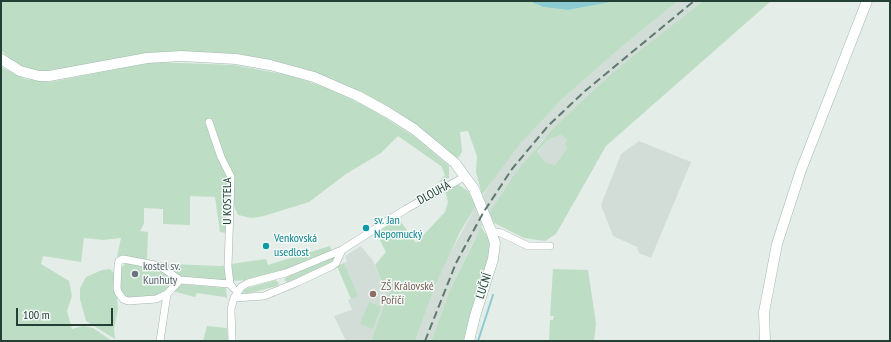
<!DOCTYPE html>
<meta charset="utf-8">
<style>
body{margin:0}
#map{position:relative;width:891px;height:342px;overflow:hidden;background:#e4ede8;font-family:"PT Sans Narrow",sans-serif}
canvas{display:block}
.frame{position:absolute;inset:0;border:2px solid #233f36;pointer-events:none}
.scale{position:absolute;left:16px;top:308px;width:97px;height:18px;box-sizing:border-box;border:2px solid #233f36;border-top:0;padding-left:5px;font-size:12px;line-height:14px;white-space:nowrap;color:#233f36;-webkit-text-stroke:3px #f4faf7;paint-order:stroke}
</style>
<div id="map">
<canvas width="891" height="342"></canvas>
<div class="frame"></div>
<div class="scale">100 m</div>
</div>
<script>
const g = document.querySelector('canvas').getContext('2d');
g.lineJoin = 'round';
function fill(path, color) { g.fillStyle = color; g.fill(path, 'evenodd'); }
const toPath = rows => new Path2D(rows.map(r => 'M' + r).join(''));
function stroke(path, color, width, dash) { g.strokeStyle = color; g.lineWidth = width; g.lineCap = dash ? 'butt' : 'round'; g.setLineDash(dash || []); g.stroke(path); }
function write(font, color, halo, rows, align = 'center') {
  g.font = font + ' "PT Sans Narrow",sans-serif'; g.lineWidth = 3; g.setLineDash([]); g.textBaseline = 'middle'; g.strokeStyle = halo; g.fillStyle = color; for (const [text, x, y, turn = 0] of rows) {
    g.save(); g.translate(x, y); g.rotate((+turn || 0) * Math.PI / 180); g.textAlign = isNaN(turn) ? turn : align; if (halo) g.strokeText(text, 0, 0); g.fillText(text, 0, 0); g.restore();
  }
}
const built = toPath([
 [678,1,703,1,588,95,541,142,504,190,474,240,450,290,431,341,415,341,436,284,447,259,476,206,504,163,529,132,560,101,618,50],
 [561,135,567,140,565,143,568,149,555,165,545,162,537,153,549,139],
 [639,141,691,162,651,258,639,253,637,247,613,236,601,205,621,154],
 [361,246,373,261,381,280,389,292,371,341,346,341,334,316,352,310,348,300,357,296,344,263,347,261,345,256]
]);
const green = toPath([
 [1,1,529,1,543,7,568,10,617,1,678,1,618,50,560,101,519,145,482,195,476,172,477,156,468,131,460,132,462,151,460,156,455,159,349,88,210,54,58,72,41,72,27,70,10,59,1,50],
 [703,1,771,1,606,146,556,234,545,241,524,238,494,223,489,213,516,172,552,130,588,95,627,61],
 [561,135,567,140,565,143,567,149,555,165,545,162,537,152,549,139],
 [154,62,234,65,293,76,326,88,368,107,415,137,449,166,449,178,439,183,439,182,445,175,441,166,398,136,381,153,346,174,309,202,264,216,252,218,238,215,233,204,226,199,226,233,220,232,215,197,190,196,190,225,163,224,163,209,144,208,144,224,140,231,148,232,147,259,168,264,220,266,227,265,226,281,181,278,163,266,117,257,121,238,103,240,84,238,81,262,43,256,41,264,69,281,72,296,67,311,72,329,83,326,93,328,112,341,1,341,1,67,25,79,50,82],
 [459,185,468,191,476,206,460,232,436,284,415,341,371,341,389,292,381,280,375,265,386,252,376,233,399,219,416,243,445,212,448,202,445,190],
 [481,227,489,239,489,254,464,341,431,341,450,290],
 [330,246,332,251,291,268,249,280,232,281,231,264,266,259,268,265],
 [335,256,336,260,328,265,288,282,285,281,285,278],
 [126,263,151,266,163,271,176,281,164,293,155,296,129,299,120,293,119,270],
 [344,263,358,296,351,299,337,266],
 [110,269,115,274,118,309,114,329,115,339,86,321,80,299,80,288,86,277,102,270],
 [553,269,588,270,596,323,594,341,549,341,550,320,553,320,554,316,550,316],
 [276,280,279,284,277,286,242,295,244,290,251,287],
 [181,284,226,288,227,299,225,297,197,293,195,297,172,291],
 [369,302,381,307,373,329,360,324],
 [207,326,227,328,228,341,203,341]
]);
const water = toPath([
 [529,1,617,1,568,10,543,7]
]);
const stream = toPath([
 [478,341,493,295]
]);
const street = toPath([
 [209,122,221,157,231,177,228,267,230,284,233,288],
 [491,231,501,233,528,246,550,246],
 [167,294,156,299,128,301,123,299,118,292,117,288,118,265,119,261,123,259,160,266,180,280,230,284],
 [234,298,264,296,298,282,332,266,336,263,342,250],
 [160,341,167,294,180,280],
 [232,341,231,309,234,298,241,287,248,283,286,273,342,250,406,209,466,176]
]);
const secondary = toPath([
 [1,59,20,71,39,76,49,76,147,58,181,56,236,59,270,65,314,77,358,96,387,112,414,129,455,163,474,189,491,231,495,243,493,259,475,316,469,341],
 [765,341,764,312,777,244,801,170,867,1]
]);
const rail = toPath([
 [425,341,456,263,483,213,512,169,548,126,585,91,694,1]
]);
const markers = [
 [366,228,4,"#0f9aa8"],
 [266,246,4,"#0f9aa8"],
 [135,274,4,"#6b7280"],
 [373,294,4,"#8d6e63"]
];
const streetNames = [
 ["DLOUHÁ",434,193,-29],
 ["U KOSTELA",228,201,-90],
 ["LUČNÍ",484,286,-72]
];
const cultureNames = [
 ["sv. Jan",374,221],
 ["Nepomucký",374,235],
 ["Venkovská",274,239],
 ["usedlost",274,253]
];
const worshipNames = [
 ["kostel sv.",143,267],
 ["Kunhuty",143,281]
];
const educationNames = [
 ["ZŠ Královské",381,287],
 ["Poříčí",381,301]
];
fill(built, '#d2ddd7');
fill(green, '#bddec4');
fill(water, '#8ccbd2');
stroke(stream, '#8ccbd2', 2);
stroke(street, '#a6b5af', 8);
stroke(secondary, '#a2b9b0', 11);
stroke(street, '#fff', 7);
stroke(secondary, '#fff', 10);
stroke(rail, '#5e7a71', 2, [8, 4]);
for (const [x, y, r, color] of markers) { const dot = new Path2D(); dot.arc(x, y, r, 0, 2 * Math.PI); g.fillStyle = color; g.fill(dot); stroke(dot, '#f4faf7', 1.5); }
write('12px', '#233f36', '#f4faf7', streetNames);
write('12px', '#0d838f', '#f4faf7', cultureNames, 'left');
write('12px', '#5b616d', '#f4faf7', worshipNames, 'left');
write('12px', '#785e54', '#f4faf7', educationNames, 'left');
</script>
